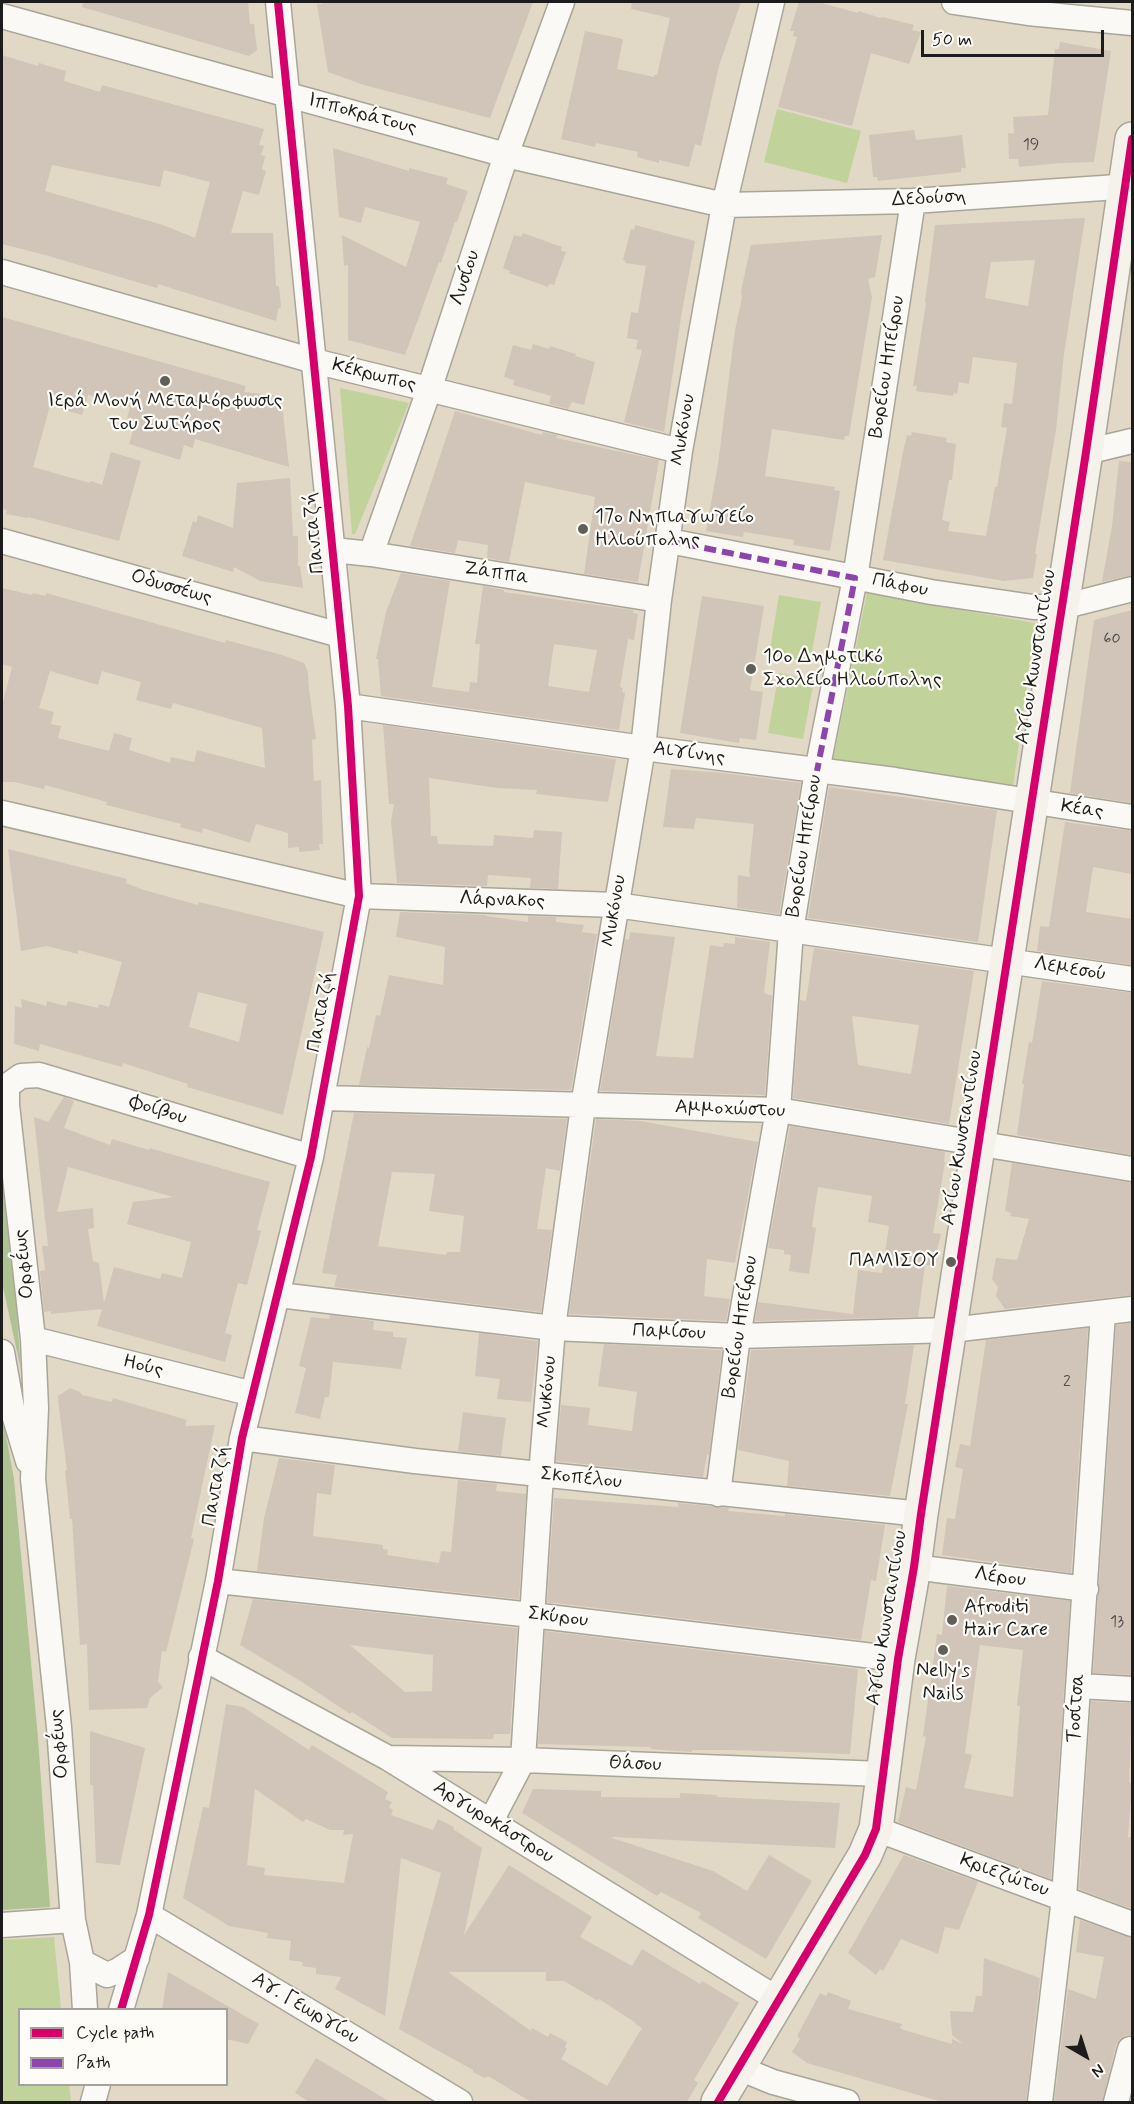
<!DOCTYPE html>
<meta charset="utf-8">
<style>
body{margin:0}
#map{position:relative;width:1134px;height:2104px;overflow:hidden;background:#e1d9c6;font-family:Mynerve,sans-serif}
canvas{display:block}
.frame{position:absolute;inset:0;border:3px solid #1c1c1c;pointer-events:none}
.legend{position:absolute;left:18px;top:2008px;width:210px;height:78px;box-sizing:border-box;background:#fdfcf7;border:2px solid #a3a29f;margin:0;padding:8px 10px;list-style:none;font-size:18px;color:#1c1c1c}
.legend li{display:flex;align-items:center;gap:12px;height:30px}
.legend b{width:30px;border:2px solid #a3a29f}
.north{position:absolute;left:1056px;top:2026px;width:60px;height:60px;-webkit-text-stroke:4px #fdfcf7;paint-order:stroke;rotate:141deg;font-size:16px;font-weight:700;line-height:24px;text-align:center;color:#1c1c1c}
.north::after{content:'';display:block;margin:auto;width:21px;height:27px;background:#1c1c1c;clip-path:polygon(50% 0,100% 100%,50% 72%,0 100%)}
.scale{position:absolute;left:921px;top:30px;width:183px;height:27px;box-sizing:border-box;border:3px solid #1c1c1c;border-top:0;padding-left:8px;font-size:18px;line-height:21px;white-space:nowrap;color:#1c1c1c;-webkit-text-stroke:4px #fdfcf7;paint-order:stroke}
</style>
<div id="map">
<canvas width="1134" height="2104"></canvas>
<div class="frame"></div>
<ul class="legend">
<li><b style="height:8px;background:#d6006c"></b>Cycle path</li>
<li><b style="height:8px;background:#8e44ad"></b>Path</li>
</ul>
<div class="north">N</div>
<div class="scale">50 m</div>
</div>
<script>
const g = document.querySelector('canvas').getContext('2d');
g.lineJoin = 'round';
function fill(path, color) { g.fillStyle = color; g.fill(path, 'evenodd'); }
const toPath = rows => new Path2D(rows.map(r => 'M' + r).join(''));
function stroke(path, color, width, dash) { g.strokeStyle = color; g.lineWidth = width; g.lineCap = dash ? 'butt' : 'round'; g.setLineDash(dash || []); g.stroke(path); }
function write(font, color, halo, rows, align = 'center') {
  g.font = font + ' Mynerve,sans-serif'; g.lineWidth = 4.5; g.setLineDash([]); g.textBaseline = 'middle'; g.strokeStyle = halo; g.fillStyle = color; for (const [text, x, y, turn = 0] of rows) {
    g.save(); g.translate(x, y); g.rotate((+turn || 0) * Math.PI / 180); g.textAlign = isNaN(turn) ? turn : align; if (halo) g.strokeText(text, 0, 0); g.fillText(text, 0, 0); g.restore();
  }
}
const green = toPath([
 [777,109,861,131,847,183,764,162],
 [340,388,409,403,355,534,352,534],
 [867,593,1035,623,1013,787,832,765],
 [779,595,821,602,810,662,769,655],
 [779,673,814,680,803,739,768,733],
 [54,1937,61,2009,20,2010,20,2084,69,2085,71,2102,2,2102,2,1940]
]);
const forest = toPath([
 [2,1121,21,1370,2,1282],
 [2,1414,14,1479,38,1738,50,1907,2,1910]
]);
const building = toPath([
 [83,2,248,2,250,24,254,24,257,50,249,56,82,7],
 [322,2,533,2,490,118,364,85,328,72,317,4,322,4],
 [632,2,741,2,719,66,701,146,695,144,689,167,659,160,659,163,637,157,638,152,596,143,595,147,561,139,585,31,623,39,617,69,654,77,654,75,657,75,670,18,631,9],
 [799,2,818,2,858,13,858,11,881,18,882,17,914,25,912,30,921,32,909,64,871,53,852,126,778,107,797,37,793,36,794,31,790,31],
 [1060,42,1111,51,1094,162,1060,163,1019,167,1018,159,1009,159,1008,133,1014,134,1013,117,1048,115,1055,49,1059,49],
 [2,55,38,66,39,63,66,71,64,81,100,92,102,85,264,129,259,145,264,146,261,155,265,156,262,169,266,171,259,195,243,191,231,233,273,233,276,286,279,286,281,307,278,309,276,321,158,284,157,288,45,255,2,244],
 [52,165,160,187,164,170,210,182,195,238,163,225,45,191],
 [914,130,916,140,962,135,966,168,961,168,961,172,878,181,877,177,873,177,869,135],
 [333,148,409,171,409,168,448,178,446,184,468,191,457,222,455,222,441,263,439,262,405,355,348,340,348,265,344,266,342,235,406,267,420,222,365,207,361,223,339,217],
 [1085,218,1064,354,1056,430,1035,554,1037,554,1033,578,1004,581,883,560,903,452,907,435,911,436,912,432,947,438,946,442,956,444,952,480,949,480,942,520,950,522,948,531,986,536,995,487,997,487,1007,428,1001,427,1004,403,1012,404,1017,363,973,357,969,384,959,382,957,394,954,393,953,396,916,391,917,386,913,386,926,303,925,302,935,225],
 [1035,260,1028,306,985,298,991,262],
 [635,225,695,241,681,317,664,432,624,422,642,350,636,349,638,340,627,338,631,312,638,313,646,266,625,263,626,261,623,260,631,229,634,230],
 [523,233,562,247,561,251,566,252,554,285,549,284,548,287,509,273,510,271,503,268,514,235,521,237],
 [882,235,875,277,868,279,872,297,849,436,845,436,844,440,772,429,765,476,835,487,834,490,840,491,830,551,793,545,794,540,744,532,743,537,706,531,718,464,735,330,742,298,741,291,751,245],
 [2,317,246,386,244,392,281,396,289,467,195,439,193,448,184,445,180,460,129,444,136,420,127,418,130,407,88,395,82,415,50,406,33,467,90,483,91,481,102,485,111,452,141,461,119,541,28,517,27,518,6,514,7,510,2,509],
 [533,344,549,349,550,346,576,354,575,356,595,362,584,405,572,402,568,409,549,404,551,396,513,385,514,380,504,377,513,345,531,350],
 [455,411,542,435,543,432,557,435,556,438,659,460,638,582,584,574,595,497,525,482,509,562,487,558,488,545,458,540,455,553,410,546],
 [1119,461,1132,462,1132,575,1102,582,1112,526],
 [290,478,293,536,298,536,298,566,300,566,303,588,260,581,234,567,233,572,182,556,193,521,196,523,198,515,233,528,237,483],
 [401,573,450,581,432,687,469,692,470,682,477,683,480,644,475,644,483,586,504,590,504,592,633,610,633,613,638,614,634,640,628,639,620,687,623,688,622,692,625,693,619,730,381,696,378,659,376,659,386,612],
 [554,644,597,650,589,692,548,686],
 [2,588,32,595,33,593,46,596,46,593,225,643,226,640,282,655,304,663,308,672,309,689,316,739,312,740,314,781,321,780,323,844,319,844,320,850,299,852,299,847,288,848,288,833,256,824,250,843,203,828,202,833,180,827,181,824,106,805,107,802,45,785,44,789,14,782,3,782,2,706,12,667,2,664],
 [50,671,98,685,102,671,141,682,136,700,171,709,173,703,262,728,265,768,197,750,194,762,171,757,170,763,129,750,132,738,114,733,109,751,58,738,61,726,51,724,54,712,39,708],
 [702,596,764,606,750,690,763,692,756,740,740,738,739,743,680,733],
 [1132,610,1132,803,1070,793,1094,620],
 [383,725,616,759,608,802,536,794,537,790,497,788,429,778,431,836,437,836,438,844,493,846,494,835,533,838,534,830,562,832,558,889,530,888,531,878,488,875,487,886,397,883,391,821,394,804,389,804],
 [671,769,723,773,801,783,779,914,737,908,738,875,750,877,749,870,754,824,696,818,694,829,663,827],
 [829,787,997,810,978,942,808,918],
 [1065,822,1132,831,1132,874,1093,867,1086,912,1132,919,1132,965,1037,951,1040,926,1049,927],
 [8,849,127,879,126,883,144,890,198,905,199,902,324,932,283,1115,187,1087,188,1084,123,1063,122,1067,40,1044,39,1051,14,1044,15,1006,22,1008,21,999,46,1006,47,1001,66,1006,68,1001,98,1008,99,1004,109,1007,122,962,78,950,78,954,47,946,21,951],
 [198,992,247,1004,239,1042,189,1027],
 [400,912,486,915,486,916,528,922,528,916,556,917,556,922,584,925,582,932,597,934,571,1090,359,1085,367,1047,369,1048,376,1015,380,1016,389,975,443,985,445,947,396,937],
 [630,932,675,937,656,1056,693,1058,710,945,723,947,724,943,735,944,735,937,770,942,764,993,772,996,765,1095,600,1091,625,939,629,940],
 [814,948,974,971,949,1124,793,1098,800,1000,806,1001],
 [852,1016,919,1025,911,1074,858,1065],
 [1042,981,1132,993,1132,1155,1017,1135,1024,1084,1022,1084,1029,1042,1032,1043],
 [64,1097,74,1101,64,1128,110,1145,112,1139,149,1150,149,1148,270,1182,257,1230,261,1231,247,1285,238,1283,225,1333,232,1335,225,1362,97,1326,102,1309,51,1314,51,1311,44,1312,40,1271,45,1270,42,1246,48,1246,34,1117,48,1122],
 [68,1167,173,1197,133,1202,127,1224,191,1242,182,1278,162,1273,160,1279,114,1267,104,1303,99,1263,93,1261,88,1229,94,1228,93,1208,57,1212],
 [354,1113,567,1119,560,1171,546,1168,537,1229,552,1230,541,1312,334,1287,337,1275,322,1273],
 [392,1172,435,1174,429,1211,464,1216,460,1252,447,1252,446,1255,378,1246],
 [596,1119,640,1121,758,1142,735,1263,707,1259,704,1296,730,1299,726,1321,569,1314],
 [790,1126,945,1152,944,1162,945,1162,933,1233,941,1234,933,1266,925,1265,918,1317,755,1321,758,1302,853,1314,858,1270,882,1273,889,1226,868,1222,872,1196,818,1187,812,1227,816,1228,809,1274,789,1271,791,1255,784,1254,784,1250,768,1248],
 [1012,1163,1132,1183,1132,1295,1005,1309,996,1296,998,1287,992,1279,996,1258,1017,1260,1029,1219,1010,1216,1011,1213,1005,1211],
 [330,1315,374,1321,373,1330,393,1332,393,1337,407,1338,401,1369,333,1362,329,1397,325,1397,320,1419,295,1413,306,1368,299,1366,311,1317,329,1319],
 [1132,1323,1132,1675,1093,1673,1116,1325],
 [1088,1328,1071,1573,942,1555,947,1518,955,1519,963,1469,955,1467,960,1444,970,1446,986,1340],
 [479,1333,538,1341,531,1402,497,1399,500,1379,475,1376],
 [604,1344,722,1350,709,1455,707,1454,703,1477,556,1461,561,1405,590,1408,588,1425,632,1431,637,1392,598,1386],
 [914,1345,905,1404,908,1404,890,1496,787,1486,789,1461,738,1450,751,1350],
 [70,1388,80,1392,82,1395,112,1402,113,1398,187,1420,185,1426,215,1425,191,1538,194,1539,182,1588,166,1652,162,1651,158,1682,163,1687,150,1698,147,1708,89,1710,87,1644,80,1645,72,1519,70,1519,65,1470,67,1470,59,1408,58,1396],
 [463,1412,506,1418,501,1456,458,1451],
 [279,1458,335,1465,331,1495,317,1493,313,1536,383,1545,383,1549,388,1550,387,1555,439,1563,441,1551,451,1552,458,1480,497,1484,496,1491,526,1494,519,1599,257,1571,264,1518],
 [554,1498,678,1507,678,1503,729,1508,728,1511,785,1516,785,1514,885,1525,876,1581,871,1580,861,1640,547,1602],
 [947,1586,1070,1601,1051,1879,898,1822,906,1787,916,1790,926,1737,923,1736,937,1634,942,1635],
 [980,1645,1023,1650,1017,1706,1020,1706,1013,1797,964,1788,972,1755,965,1753],
 [253,1599,517,1628,510,1734,494,1734,493,1739,392,1738,352,1712,350,1714,302,1682,240,1645],
 [350,1645,433,1655,432,1691,405,1692],
 [545,1631,858,1669,850,1754,731,1750,692,1750,692,1752,651,1749,651,1747,538,1744],
 [1091,1701,1132,1703,1129,1783,1132,1784,1128,1837,1132,1838,1132,1909,1079,1889],
 [226,1704,243,1707,309,1750,312,1745,388,1792,385,1799,392,1802,389,1807,393,1810,391,1815,433,1830,438,1819,454,1827,453,1829,482,1848,464,1935,509,1865,592,1917,580,1937,632,1966,642,1949,700,1984,702,1981,739,2003,694,2080,698,2083,686,2103,533,2103,488,2076,485,2078,473,2072,473,2070,399,2029,441,1873,401,1858,385,2016,335,1989,341,1977,316,1974,316,1968,302,1966,303,1962,289,1960,291,1941,267,1938,268,1933,229,1926,183,1898,203,1807,209,1808],
 [255,1789,303,1822,306,1819,330,1830,344,1830,343,1835,353,1834,344,1883,264,1875,265,1868,247,1865],
 [448,1972,546,1972,546,1981,564,1981,598,2001,599,1999,636,2023,635,2024,642,2028,607,2086,561,2059,567,2049,565,2047,567,2042,550,2033,548,2037,532,2028,531,2031],
 [90,1731,145,1748,120,1865,96,1863,93,1785,90,1785],
 [533,1789,601,1791,601,1797,680,1798,680,1793,717,1795,717,1797,840,1803,835,1848,612,1837,612,1838,713,1871,747,1891,769,1855,812,1881,766,1959,698,1918,701,1913,661,1892,657,1896,522,1813],
 [904,1855,978,1882,959,1930,945,1927,938,1954,901,1939,883,1971,880,1969,876,1975,848,1953],
 [1080,1920,1132,1938,1132,2035,1126,2035,1120,2039,1116,2045,1102,2103,1054,2103,1068,1989,1096,1999,1104,1957,1076,1952],
 [984,1958,1040,1978,1026,2103,946,2103,807,2063,792,2052,800,2039,797,2036,820,1993,826,1996,828,1992,851,2001,848,2009,902,2024,900,2028,904,2030,952,2044,952,2039,963,2044,952,2035,950,2011,973,2012,976,1996,982,1996],
 [168,1972,259,2024,248,2044,226,2039,226,2010,162,2010],
 [316,2058,392,2103,311,2103,295,2093]
]);
const street = toPath([
 [954,2,1028,13,1132,23],
 [2,16,506,155,724,205,913,201,1132,186],
 [2,272,314,361,680,451],
 [1086,452,1132,441],
 [2,541,340,635],
 [669,541,931,592,1033,607,1062,607,1132,589],
 [333,550,371,554,659,600],
 [371,554,429,390,506,155,562,2],
 [348,706,643,748,895,780,1132,817],
 [2,813,359,896,616,905,1132,979],
 [323,1098,778,1110,1132,1169],
 [279,1295,553,1328,738,1336,951,1330,1132,1309],
 [33,1339,253,1394],
 [2,1352,12,1408,28,1461],
 [242,1438,415,1461,921,1514],
 [718,1494,738,1336,778,1110,791,931,817,771,855,578,913,201],
 [914,1567,1086,1589],
 [218,1581,532,1615,898,1659],
 [201,1657,388,1758,779,2000],
 [1079,1686,1132,1689],
 [388,1758,523,1760,882,1774],
 [491,1821,523,1760,541,1475,553,1328,583,1106,643,748,659,600,680,451,724,205,772,2],
 [876,1829,1132,1924],
 [149,1915,460,2102],
 [2,1925,73,1920],
 [82,1962,107,1975,117,1971,137,1958],
 [85,2010,82,1962,73,1920,59,1727,33,1479,36,1408,33,1339,7,1105,7,1086,21,1076,39,1075,311,1157],
 [121,2010,149,1915,218,1581,242,1438,311,1157,359,896,348,706,278,2],
 [739,2068,773,2082,847,2102],
 [93,2102,98,2084],
 [1040,2102,1064,1898,1103,1313],
 [1116,2102,1130,2049]
]);
const secondary = toPath([
 [718,2102,865,1855,876,1829,898,1659,914,1567,921,1514,1086,452,1132,139]
]);
const quiet = toPath([
 [669,541,855,578,817,771]
]);
const cycleway = toPath([
 [121,2010,149,1915,218,1581,242,1438,311,1157,359,896,348,706,278,2],
 [718,2102,865,1855,876,1829,898,1659,914,1567,921,1514,1086,452,1132,139]
]);
const markers = [
 [165,381,6,"#615e58"],
 [583,529,6,"#615e58"],
 [751,669,6,"#615e58"],
 [951,1262,6,"#615e58"],
 [952,1620,6,"#615e58"],
 [943,1650,6,"#615e58"]
];
const numberNames = [
 ["19",1031,146],
 ["60",1112,640],
 ["2",1067,1383],
 ["13",1117,1623]
];
const streetNames = [
 ["Ιπποκράτους",362,115,15],
 ["Δεδούση",929,199,-3],
 ["Λυσίου",466,278,-72],
 ["Βορείου Ηπείρου",888,367,-81],
 ["Κέκρωπος",374,376,14],
 ["Μυκόνου",684,430,-81],
 ["Πανταζή",315,533,-96],
 ["Ζάππα",496,574,9],
 ["Πάφου",900,586,11],
 ["Οδυσσέως",171,588,16],
 ["Αγίου Κωνσταντίνου",1037,657,-81],
 ["Αιγίνης",689,754,8],
 ["Κέας",1082,810,8],
 ["Βορείου Ηπείρου",805,846,-81],
 ["Λάρνακος",502,901,2],
 ["Μυκόνου",615,911,-81],
 ["Λεμεσού",1070,970,9],
 ["Πανταζή",322,1012,-80],
 ["Αμμοχώστου",730,1110,2],
 ["Φοίβου",158,1111,17],
 ["Αγίου Κωνσταντίνου",963,1138,-81],
 ["Ορφέως",25,1264,-96],
 ["Βορείου Ηπείρου",741,1327,-81],
 ["Παμίσου",669,1333,2],
 ["Ηούς",143,1367,14],
 ["Μυκόνου",548,1392,-85],
 ["Σκοπέλου",581,1479,6],
 ["Πανταζή",217,1486,-80],
 ["Λέρου",1000,1578,7],
 ["Σκύρου",558,1618,7],
 ["Αγίου Κωνσταντίνου",888,1618,-81],
 ["Τοσίτσα",1077,1708,-86],
 ["Ορφέως",60,1744,-95],
 ["Θάσου",635,1765,2],
 ["Αργυροκάστρου",493,1823,32],
 ["Κριεζώτου",1004,1876,20],
 ["Αγ. Γεωργίου",305,2009,31]
];
const poiNames = [
 ["Ιερά Μονή Μεταμόρφωσις",165,402,"center"],
 ["του Σωτήρος",165,425,"center"],
 ["17ο Νηπιαγωγείο",595,518],
 ["Ηλιούπολης",595,541],
 ["10ο Δημοτικό",763,658],
 ["Σχολείο Ηλιούπολης",763,681],
 ["ΠΑΜΙΣΟΥ",939,1262,"right"],
 ["Afroditi",964,1608],
 ["Hair Care",964,1631],
 ["Nelly's",943,1672,"center"],
 ["Nails",943,1695,"center"]
];
fill(green, '#c1d29b');
fill(forest, '#aec292');
fill(building, '#d1c4b9');
stroke(street, '#a9a599', 27);
stroke(secondary, '#a9a599', 36);
stroke(street, '#faf9f6', 24);
stroke(secondary, '#f5f1eb', 33);
stroke(quiet, '#8e44ad', 6, [12, 6]);
stroke(cycleway, '#d6006c', 8);
for (const [x, y, r, color] of markers) { const dot = new Path2D(); dot.arc(x, y, r, 0, 2 * Math.PI); g.fillStyle = color; g.fill(dot); stroke(dot, '#fdfcf7', 2); }
write('16px', '#494643', null, numberNames);
write('20px', '#1c1c1c', '#fdfcf7', streetNames);
write('20px', '#1c1c1c', '#fdfcf7', poiNames, 'left');
</script>
